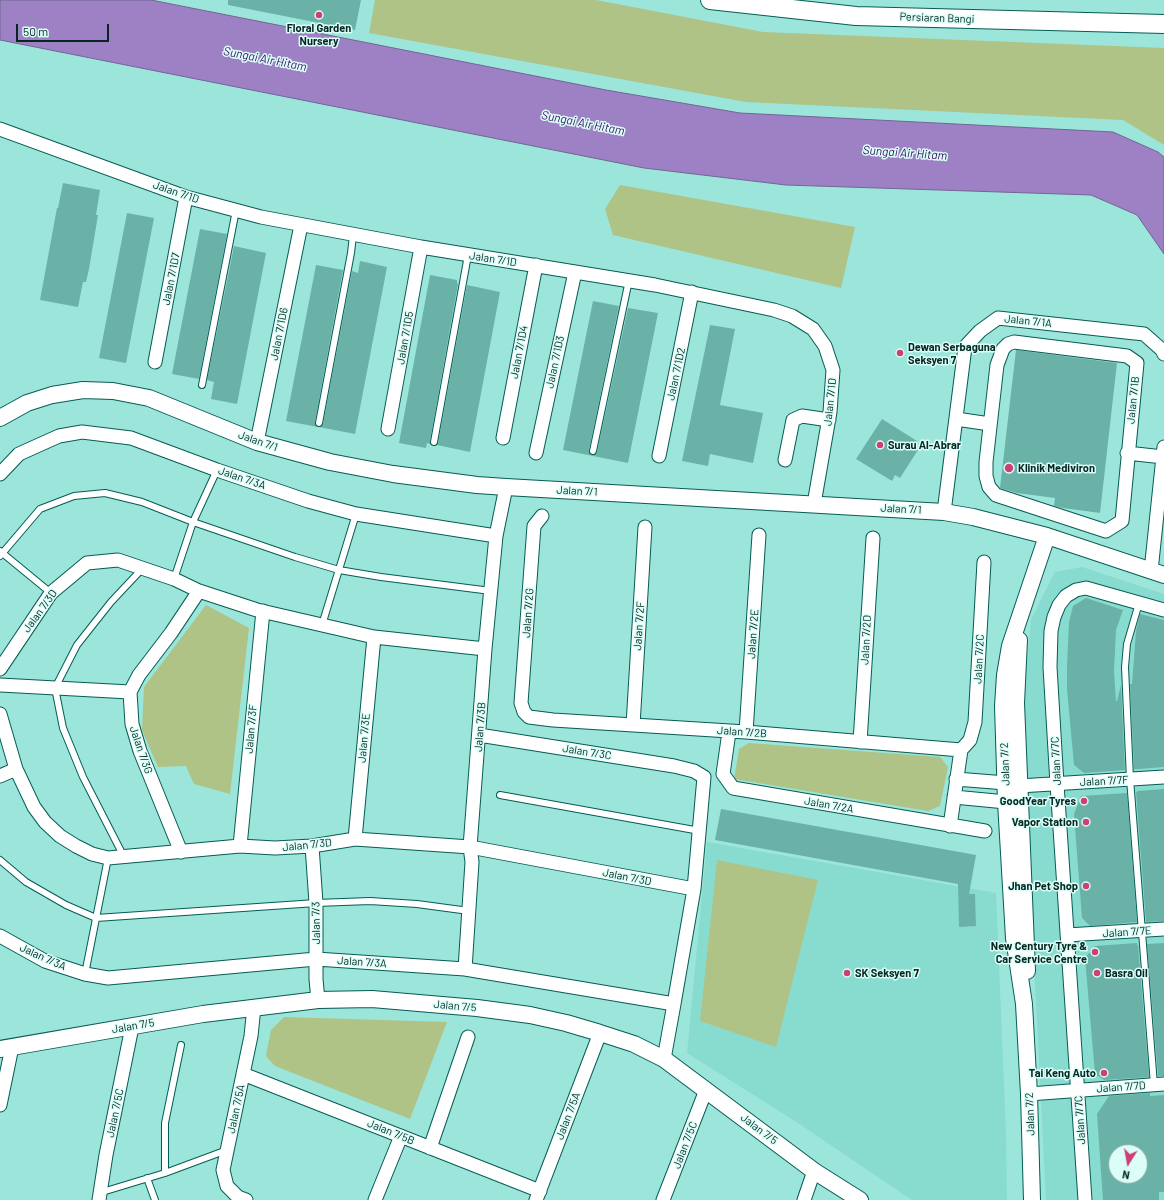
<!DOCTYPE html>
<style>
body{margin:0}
#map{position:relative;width:1164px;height:1200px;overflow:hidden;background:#9ce5da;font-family:Barlow,sans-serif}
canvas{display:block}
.north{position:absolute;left:1108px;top:1144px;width:40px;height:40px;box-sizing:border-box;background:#dbfef8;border:1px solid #86a8a2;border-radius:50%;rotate:191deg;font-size:11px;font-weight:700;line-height:16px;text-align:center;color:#062622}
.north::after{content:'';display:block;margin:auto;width:14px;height:18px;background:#cd4070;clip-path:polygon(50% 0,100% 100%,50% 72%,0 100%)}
.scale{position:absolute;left:16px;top:24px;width:93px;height:18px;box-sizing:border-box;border:2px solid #062622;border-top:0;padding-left:5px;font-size:12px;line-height:14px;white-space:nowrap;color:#062622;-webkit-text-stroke:3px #dbfef8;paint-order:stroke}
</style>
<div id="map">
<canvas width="1164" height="1200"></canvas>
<div class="north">N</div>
<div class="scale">50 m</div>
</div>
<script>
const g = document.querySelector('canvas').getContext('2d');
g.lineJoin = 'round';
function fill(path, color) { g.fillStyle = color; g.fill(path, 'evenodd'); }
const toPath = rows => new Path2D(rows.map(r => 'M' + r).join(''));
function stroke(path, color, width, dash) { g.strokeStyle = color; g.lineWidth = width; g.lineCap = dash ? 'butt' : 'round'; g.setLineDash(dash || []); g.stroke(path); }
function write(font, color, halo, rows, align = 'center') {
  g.font = font + ' Barlow,sans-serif'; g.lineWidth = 3; g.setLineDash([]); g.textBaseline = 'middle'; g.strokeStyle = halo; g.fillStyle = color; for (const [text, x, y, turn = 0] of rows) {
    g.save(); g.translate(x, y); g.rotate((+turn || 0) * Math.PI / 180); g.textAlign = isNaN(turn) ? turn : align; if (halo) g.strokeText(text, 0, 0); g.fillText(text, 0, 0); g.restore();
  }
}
const built = toPath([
 [1082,567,1164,594,1164,1200,1046,1200,1030,888,1023,703,1031,620,1055,572],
 [1116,1152,1140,1152,1140,1176,1116,1176],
 [707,842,996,893,1006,1135,1007,1200,912,1200,798,1123,687,1053]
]);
const green = toPath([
 [375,0,596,0,763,32,1164,48,1164,145,1123,120,746,102,369,33],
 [620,185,855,227,841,288,613,235,605,209],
 [206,605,249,628,230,794,194,784,186,766,158,767,142,730,144,687],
 [749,743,940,757,948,767,940,806,928,811,734,779,739,749],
 [717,860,818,880,776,1047,700,1021],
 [284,1017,447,1022,410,1119,275,1066,266,1056,271,1030]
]);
const water = toPath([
 [0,0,151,0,606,90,740,113,1113,132,1158,152,1164,157,1164,254,1137,215,1091,195,786,185,644,168,0,40,0,0]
]);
const building = toPath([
 [228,0,361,0,355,30,228,5],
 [63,183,100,190,96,215,98,215,89,269,86,282,83,282,78,307,40,300,57,208,58,208],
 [127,213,154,218,126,363,99,358],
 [200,229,227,234,199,379,172,374],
 [234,246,266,253,237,404,211,399,214,382,207,380],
 [360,261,387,267,355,434,319,427,322,426,323,424,352,271,358,273],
 [316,265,343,270,315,422,315,425,318,427,286,421],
 [430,275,457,280,457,283,458,284,430,441,430,444,427,443,426,448,399,443],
 [467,285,500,292,470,452,437,445,438,443],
 [593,301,619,306,589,450,590,454,592,455,596,454,597,452,628,308,658,313,628,463,563,450],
 [710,325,735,329,720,405,763,413,753,463,710,454,708,466,682,461],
 [1016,350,1117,363,1100,513,1063,508,1054,506,1055,498,1017,493,1000,488],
 [882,419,917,441,913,447,918,450,900,478,895,475,892,481,856,459],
 [1086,598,1123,610,1116,630,1114,671,1116,701,1117,701,1121,685,1125,770,1084,773,1074,765,1067,689,1067,667,1069,622,1073,606],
 [1140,614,1164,620,1164,767,1139,769,1134,769,1130,684,1132,684,1136,631],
 [1164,789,1164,921,1146,922,1136,792,1137,792,1137,791],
 [1127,793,1137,922,1090,926,1082,918,1074,814,1081,796],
 [721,809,976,855,969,894,975,894,976,926,959,927,958,884,715,840],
 [1137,943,1137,945,1138,945,1149,1077,1104,1080,1095,1074,1085,958,1095,946],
 [1164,943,1164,1076,1158,1076,1147,944],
 [1150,1093,1150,1096,1164,1095,1164,1192,1159,1192,1159,1200,1103,1200,1097,1114,1109,1096],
 [1116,1152,1140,1152,1140,1176,1116,1176]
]);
const service = toPath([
 [202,385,236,210],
 [319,423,351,253,353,235],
 [434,442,468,255],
 [593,451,629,280],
 [0,551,51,593],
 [0,556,40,509,74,496,105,493,142,502,193,522,295,557,339,570,381,577,491,591],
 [174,579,193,522,217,470],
 [1139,603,1127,644,1125,667,1130,779,1154,1085],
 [322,625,356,514],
 [500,795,700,831],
 [124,857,83,777,63,728,55,688,77,645,111,602,142,569],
 [0,860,26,882,66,905,96,918,316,903,370,901,417,904,469,911],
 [85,974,108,858],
 [165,1173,165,1123,181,1045],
 [147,1178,155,1200],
 [99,1193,165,1173,227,1150]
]);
const minor = toPath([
 [0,129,186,197,261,217,421,247,655,285,774,310,792,316,813,329,825,346,833,370,830,412,814,504],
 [1014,342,1127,356,1137,363,1122,521,1106,531,996,495,989,487,986,476,986,462,997,365,1003,349,1008,344,1014,342],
 [155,362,186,197],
 [956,419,990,424],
 [388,429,421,247],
 [503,438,536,265],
 [257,442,301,225],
 [536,453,575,272],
 [1127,453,1163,457],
 [659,456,692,292],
 [785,460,793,420,802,416,829,420],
 [0,474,19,454,59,436,82,432,131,438,217,470,308,501,356,514,496,536],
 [944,512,965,347,980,331,998,318,1144,334,1162,350,1164,354],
 [542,516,534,526,521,703,524,712,529,717,553,720,746,732,961,750],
 [1151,571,1164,447],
 [0,669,51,593,87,563,118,560,174,579,199,591,257,610,374,637,485,649],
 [0,685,130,692],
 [0,714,16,769,34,807,45,822,60,836,76,846,92,854,108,858,240,846,275,848,312,846,355,839,470,847,694,889],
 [633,725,645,527],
 [729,732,723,774,733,788,985,831],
 [746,732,759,535],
 [479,735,674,766,694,771,704,777,694,889,674,1004],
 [860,742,873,538],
 [961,750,970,740,975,722,984,562],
 [0,776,16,769],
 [956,779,1006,783],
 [1019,786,1164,777],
 [954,797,1006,802],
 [950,826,961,750],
 [355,839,374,637],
 [240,846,263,611],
 [312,846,316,903,316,979,318,1000],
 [181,852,140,751,132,724,130,692,139,675,171,633,199,591],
 [1067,935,1164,929],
 [0,936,45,961,85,974,108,978,316,959,465,969,674,1004,664,1059],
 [465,969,472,862,470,847,485,649,496,536,506,487],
 [243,1074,540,1191],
 [1029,1094,1164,1084],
 [0,1105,12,1047],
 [430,1148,468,1037],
 [99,1200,106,1155,132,1027],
 [246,1200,238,1197,227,1186,223,1170,251,1036,254,1007],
 [375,1200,401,1136],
 [536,1200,600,1033],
 [663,1200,706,1090],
 [804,1200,814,1171],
 [1085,1200,1057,784,1050,667,1051,631,1054,617,1059,605,1066,596,1076,590,1086,588,1164,610]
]);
const tertiary = toPath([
 [0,418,27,403,52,395,83,390,113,391,149,398,257,442,330,462,393,474,477,485,506,487,944,512,973,517,1047,536,1164,575],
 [1019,640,1016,703,1027,971],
 [0,1049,203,1014,318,1000,372,999,477,1008,530,1015,566,1023,600,1033,634,1044,664,1059,814,1171,860,1200],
 [1032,1200,1029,1094,1024,1004,1014,938,1006,802,1003,706,1005,675,1010,646,1047,536]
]);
const secondary = toPath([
 [710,0,856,16,1164,24]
]);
const markers = [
 [319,15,4,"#cd4070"],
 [900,353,4,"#cd4070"],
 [880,445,4,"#cd4070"],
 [1009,468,5,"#cd4070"],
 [1084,801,4,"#cd4070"],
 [1086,822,4,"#cd4070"],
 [1086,886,4,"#cd4070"],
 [1095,952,4,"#cd4070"],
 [847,973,4,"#cd4070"],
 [1097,973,4,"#cd4070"],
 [1104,1073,4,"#cd4070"]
];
const streetNames = [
 ["Persiaran Bangi",937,18,2],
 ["Jalan 7/1D",176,192,19],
 ["Jalan 7/1D",493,259,9],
 ["Jalan 7/1D7",171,279,-79],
 ["Jalan 7/1A",1028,321,6],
 ["Jalan 7/1D6",279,334,-79],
 ["Jalan 7/1D5",405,338,-80],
 ["Jalan 7/1D4",519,352,-79],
 ["Jalan 7/1D3",555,362,-78],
 ["Jalan 7/1D2",676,374,-78],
 ["Jalan 7/1B",1133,400,-84],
 ["Jalan 7/1D",830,402,-84],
 ["Jalan 7/1",258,441,19],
 ["Jalan 7/3A",242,478,19],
 ["Jalan 7/1",577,491,3],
 ["Jalan 7/1",901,509,3],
 ["Jalan 7/3D",40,611,-54],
 ["Jalan 7/2G",528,613,-86],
 ["Jalan 7/2F",639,626,-86],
 ["Jalan 7/2E",753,634,-86],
 ["Jalan 7/2D",866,640,-87],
 ["Jalan 7/2C",979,659,-87],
 ["Jalan 7/3B",480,727,-86],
 ["Jalan 7/3F",251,729,-85],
 ["Jalan 7/2B",742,732,4],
 ["Jalan 7/3E",364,738,-85],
 ["Jalan 7/3G",141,750,71],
 ["Jalan 7/3C",587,752,9],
 ["Jalan 7/7C",1056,761,-93],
 ["Jalan 7/2",1005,764,-92],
 ["Jalan 7/7F",1104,781,-3],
 ["Jalan 7/2A",829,805,10],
 ["Jalan 7/3D",307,845,-6],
 ["Jalan 7/3D",627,877,11],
 ["Jalan 7/3",316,923,-91],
 ["Jalan 7/7E",1127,932,-4],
 ["Jalan 7/3A",43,957,24],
 ["Jalan 7/3A",362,962,4],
 ["Jalan 7/5",455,1006,5],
 ["Jalan 7/5",133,1026,-10],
 ["Jalan 7/7D",1121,1087,-4],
 ["Jalan 7/5A",236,1109,-78],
 ["Jalan 7/5C",115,1113,-78],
 ["Jalan 7/2",1030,1114,-92],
 ["Jalan 7/5A",568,1116,-69],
 ["Jalan 7/7C",1080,1120,-94],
 ["Jalan 7/5",759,1129,37],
 ["Jalan 7/5B",391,1132,22],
 ["Jalan 7/5C",685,1145,-69]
];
const poiNames = [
 ["Floral Garden",319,28,"center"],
 ["Nursery",319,41,"center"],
 ["Dewan Serbaguna",908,347],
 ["Seksyen 7",908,360],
 ["Surau Al-Abrar",888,445],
 ["Klinik Mediviron",1018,468],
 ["GoodYear Tyres",1076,801,"right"],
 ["Vapor Station",1078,822,"right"],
 ["Jhan Pet Shop",1078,886,"right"],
 ["New Century Tyre &",1087,946,"right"],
 ["Car Service Centre",1087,959,"right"],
 ["SK Seksyen 7",855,973],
 ["Basra Oil",1105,973],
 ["Tai Keng Auto",1096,1073,"right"]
];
const waterNames = [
 ["Sungai Air Hitam",265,59,11],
 ["Sungai Air Hitam",583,123,11],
 ["Sungai Air Hitam",905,153,4]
];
fill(built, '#88dccf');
fill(green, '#aec385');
fill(water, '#9e81c4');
stroke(water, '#706693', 1);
fill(building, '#6ab2a7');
stroke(service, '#055c54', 8);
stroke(minor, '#055c54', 15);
stroke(tertiary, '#055c54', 18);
stroke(secondary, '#055c54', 20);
stroke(service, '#fff', 6);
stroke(minor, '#fff', 13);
stroke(tertiary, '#fff', 16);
stroke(secondary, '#fff', 18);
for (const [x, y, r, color] of markers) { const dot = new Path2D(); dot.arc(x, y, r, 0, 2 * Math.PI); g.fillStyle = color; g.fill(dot); stroke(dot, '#dbfef8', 1.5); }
write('11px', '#062622', '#dbfef8', streetNames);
write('bold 11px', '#062622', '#dbfef8', poiNames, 'left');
write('italic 12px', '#3b0e5f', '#dbfef8', waterNames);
</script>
